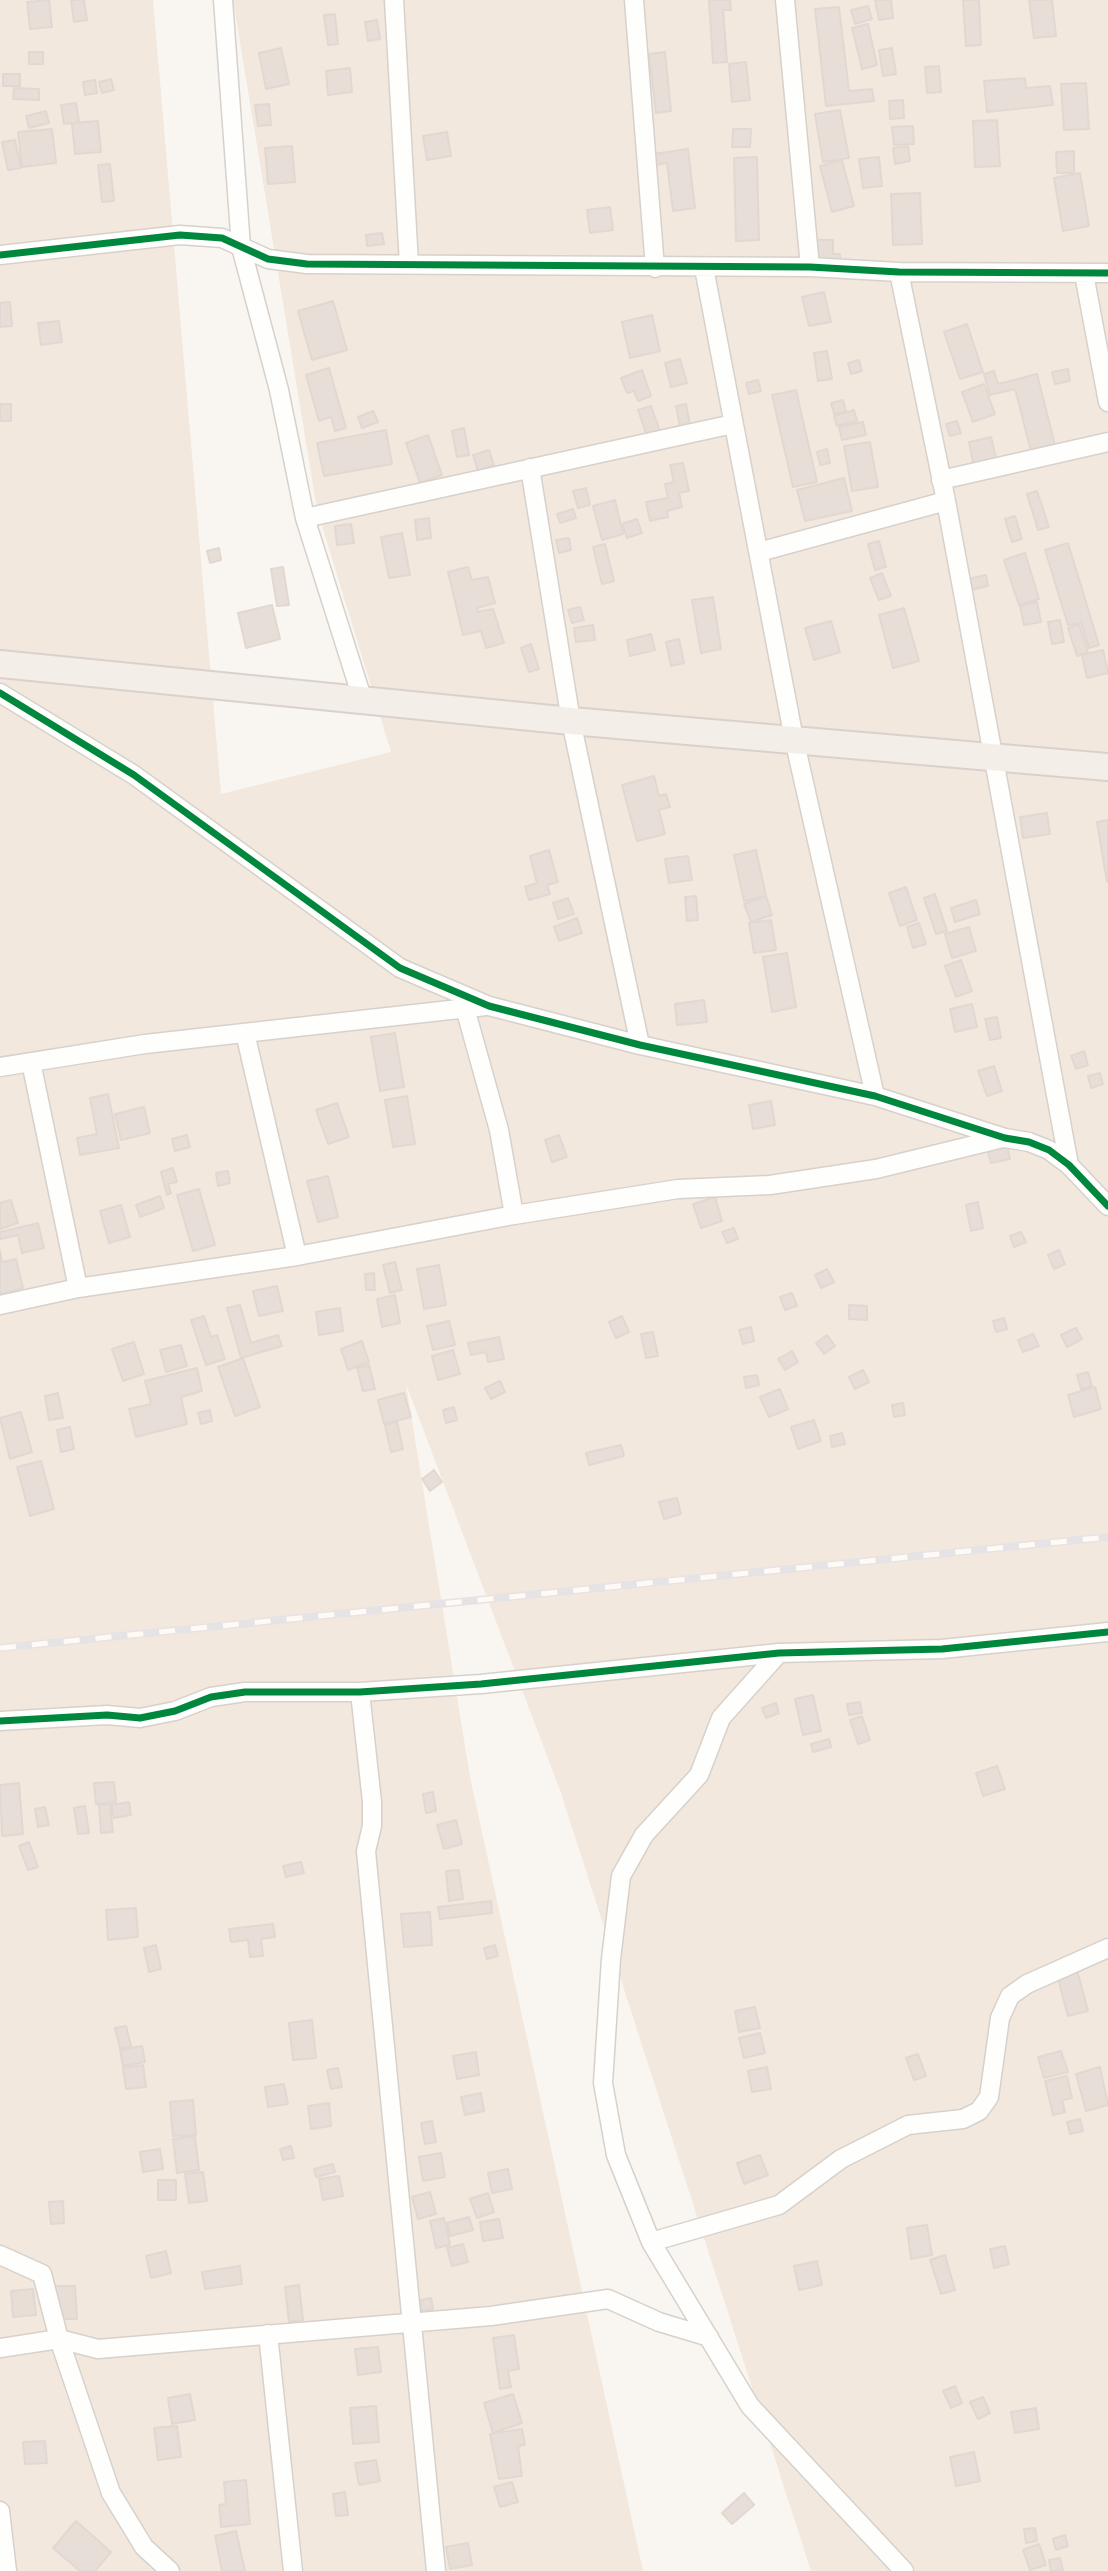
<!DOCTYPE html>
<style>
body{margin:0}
canvas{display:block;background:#f9f5f0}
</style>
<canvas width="1108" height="2571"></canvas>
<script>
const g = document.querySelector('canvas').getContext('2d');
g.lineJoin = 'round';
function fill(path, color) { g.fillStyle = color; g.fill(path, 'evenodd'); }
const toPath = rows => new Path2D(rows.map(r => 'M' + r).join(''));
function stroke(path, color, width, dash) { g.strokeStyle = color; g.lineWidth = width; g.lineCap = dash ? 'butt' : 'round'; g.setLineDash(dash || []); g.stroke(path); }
const residential = toPath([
 [0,0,153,0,221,794,391,752,317,509,233,0,1108,0,1108,2571,811,2571,560,1790,406,1384,470,1777,643,2571,0,2571]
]);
const building = toPath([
 [49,0,52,27,30,29,27,2,49,0],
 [71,0,84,0,87,20,74,22,71,0],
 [709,0,730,0,731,10,723,10,727,62,713,63,709,0],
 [875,0,891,0,893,18,879,20,875,0],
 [963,0,979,0,981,45,966,46,963,0],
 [1029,0,1052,0,1056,36,1034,38,1029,0],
 [868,6,872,19,855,24,851,10,868,6],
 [839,7,849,91,872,89,874,101,826,106,815,9,839,7],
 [335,14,338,44,328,45,324,15,335,14],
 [377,20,380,39,368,41,365,22,377,20],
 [868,24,877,65,862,69,852,28,868,24],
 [281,48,289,84,266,89,259,53,281,48],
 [892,48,896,74,883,76,879,50,892,48],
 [29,52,43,52,43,64,29,64,29,52],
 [665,52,671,111,656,113,649,54,665,52],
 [746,62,750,100,732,102,729,64,746,62],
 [939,66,941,92,927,93,925,67,939,66],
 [350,68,352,92,328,95,326,71,350,68],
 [3,74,20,74,20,86,3,86,3,74],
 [1025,78,1026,88,1050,86,1053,105,987,112,984,81,1025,78],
 [111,79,114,90,102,93,99,82,111,79],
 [95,80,97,93,85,95,83,82,95,80],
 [1086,83,1089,129,1064,130,1061,84,1086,83],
 [14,88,39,89,39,100,13,99,14,88],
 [903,100,904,118,890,119,889,101,903,100],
 [76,103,79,122,64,124,61,105,76,103],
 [269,104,271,125,258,126,255,105,269,104],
 [840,110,849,158,823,162,815,114,840,110],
 [46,111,49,123,29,128,26,116,46,111],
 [997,120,1000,166,975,167,973,121,997,120],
 [98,121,101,152,75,154,72,123,98,121],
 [913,126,914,144,894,145,892,127,913,126],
 [52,129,56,163,22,167,18,132,52,129],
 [733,129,751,129,750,147,732,147,733,129],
 [447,132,451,156,427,160,423,136,447,132],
 [15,140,21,168,8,170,2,142,15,140],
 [292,146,295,182,268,184,265,148,292,146],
 [908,146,910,161,895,164,893,148,908,146],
 [688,149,695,208,673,211,667,163,654,165,653,154,688,149],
 [1074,151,1074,173,1057,173,1056,152,1074,151],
 [757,157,759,240,736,241,734,158,757,157],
 [879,157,882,186,863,188,859,159,879,157],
 [842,160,854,206,832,212,820,166,842,160],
 [110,164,114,201,102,202,98,165,110,164],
 [1080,173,1089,226,1063,231,1054,178,1080,173],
 [920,193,922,244,893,245,891,194,920,193],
 [610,207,613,230,590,233,587,210,610,207],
 [382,233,384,244,367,246,366,235,382,233],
 [809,240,833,240,833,254,840,254,840,261,810,262,809,240],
 [824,292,831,322,809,326,802,297,824,292],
 [333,301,347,350,312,360,298,311,333,301],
 [10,302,12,326,0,327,0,303,10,302],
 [652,315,660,351,630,358,622,322,652,315],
 [59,321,62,342,41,345,38,323,59,321],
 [967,324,983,372,960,379,944,332,967,324],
 [827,351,832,379,818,381,814,353,827,351],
 [680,359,687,383,671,387,665,363,680,359],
 [859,360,862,371,851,374,848,363,859,360],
 [329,368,346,428,335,431,331,417,319,421,306,375,329,368],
 [1068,369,1070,381,1055,384,1052,372,1068,369],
 [642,370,651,396,638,401,634,391,627,393,621,378,642,370],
 [994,371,998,384,1037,374,1055,445,1031,451,1015,389,990,395,984,374,994,371],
 [758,380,761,391,749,394,746,383,758,380],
 [984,384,995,414,973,422,962,392,984,384],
 [796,390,817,482,793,487,772,395,796,390],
 [843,400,846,411,834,414,831,403,843,400],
 [0,404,11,404,11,421,0,421,0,404],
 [686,404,690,425,680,427,676,406,686,404],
 [651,406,660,431,647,436,638,410,651,406],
 [854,410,857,421,837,426,834,416,854,410],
 [373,411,378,422,362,428,358,417,373,411],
 [957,421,961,433,950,436,946,424,957,421],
 [863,422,866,435,842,440,839,427,863,422],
 [464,428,469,455,457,457,452,431,464,428],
 [386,430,392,464,324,476,317,443,386,430],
 [428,435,442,475,420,483,406,443,428,435],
 [991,437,996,458,973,463,969,442,991,437],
 [870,442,878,487,852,491,844,446,870,442],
 [827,449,830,463,820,465,817,452,827,449],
 [489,450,494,465,478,471,473,455,489,450],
 [683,463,689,491,679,493,682,507,667,511,668,517,650,521,646,502,668,498,665,484,674,482,670,465,683,463],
 [844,478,852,511,805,521,797,490,844,478],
 [586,488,590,505,578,508,573,491,586,488],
 [1037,491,1049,527,1038,530,1027,494,1037,491],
 [615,500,623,534,602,540,593,506,615,500],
 [573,509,576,518,560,523,557,514,573,509],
 [1015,516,1022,539,1012,542,1005,519,1015,516],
 [429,518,431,538,417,540,415,520,429,518],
 [637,519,642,533,627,538,622,524,637,519],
 [351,524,354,543,337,545,335,526,351,524],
 [402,533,410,575,389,578,381,537,402,533],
 [569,538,571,550,559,553,556,540,569,538],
 [879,541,886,567,875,570,868,544,879,541],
 [1068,543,1099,645,1089,648,1081,622,1068,625,1045,550,1068,543],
 [605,544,614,581,602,584,593,547,605,544],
 [219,548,221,560,210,563,207,551,219,548],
 [1025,553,1039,599,1019,605,1004,560,1025,553],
 [283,567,289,605,277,606,271,569,283,567],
 [468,567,472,580,488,577,495,603,477,608,478,612,493,609,504,643,486,648,481,631,463,635,448,572,468,567],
 [882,573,891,596,879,600,870,578,882,573],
 [986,575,988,586,971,590,968,579,986,575],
 [713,597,721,649,701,653,692,600,713,597],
 [1037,602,1041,622,1024,625,1020,606,1037,602],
 [272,605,280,639,246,648,238,613,272,605],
 [580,607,584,620,572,623,568,610,580,607],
 [904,608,919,661,893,668,879,615,904,608],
 [1060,620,1064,642,1052,644,1048,622,1060,620],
 [831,621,840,652,814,660,805,628,831,621],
 [1079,624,1088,652,1077,656,1068,628,1079,624],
 [593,625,595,640,576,642,574,628,593,625],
 [651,634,655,650,630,656,627,640,651,634],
 [679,639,684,663,671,666,666,642,679,639],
 [531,644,539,669,529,672,521,648,531,644],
 [1103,650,1108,673,1087,678,1082,655,1103,650],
 [654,776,659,796,666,794,670,807,659,810,665,834,637,841,622,785,654,776],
 [1047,813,1050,834,1023,838,1020,817,1047,813],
 [1108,820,1108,882,1107,882,1097,822,1108,820],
 [549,850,558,882,547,885,550,894,529,900,525,887,537,883,530,856,549,850],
 [756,850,766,896,744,901,734,855,756,850],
 [688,856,692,880,669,883,665,859,688,856],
 [906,887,917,920,900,926,889,893,906,887],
 [935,894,947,931,936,934,924,898,935,894],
 [696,896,698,920,687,921,685,897,696,896],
 [766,896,772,915,751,922,744,904,766,896],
 [568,898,574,914,558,919,553,903,568,898],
 [976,900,980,914,955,922,951,908,976,900],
 [577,918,582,933,559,941,554,927,577,918],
 [771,920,776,950,754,953,749,923,771,920],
 [919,923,926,944,913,948,907,927,919,923],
 [969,927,976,951,952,958,945,934,969,927],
 [787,953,796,1007,772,1012,763,957,787,953],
 [961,960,972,991,956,997,945,966,961,960],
 [704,1000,707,1022,677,1025,675,1004,704,1000],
 [972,1004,977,1027,955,1032,950,1009,972,1004],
 [997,1017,1001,1038,990,1040,985,1019,997,1017],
 [395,1033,404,1087,380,1091,371,1037,395,1033],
 [1084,1051,1088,1065,1076,1069,1071,1056,1084,1051],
 [994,1066,1002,1091,987,1096,978,1071,994,1066],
 [1100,1073,1103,1084,1091,1088,1088,1076,1100,1073],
 [108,1094,119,1148,80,1155,77,1138,97,1134,90,1098,108,1094],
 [407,1096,415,1144,393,1147,385,1100,407,1096],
 [771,1101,775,1125,753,1129,749,1105,771,1101],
 [337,1103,349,1137,328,1144,316,1110,337,1103],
 [144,1107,150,1133,121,1140,115,1114,144,1107],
 [187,1135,190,1147,175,1151,172,1139,187,1135],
 [559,1135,567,1157,552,1162,545,1140,559,1135],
 [1006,1140,1010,1159,991,1163,986,1145,1006,1140],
 [173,1168,177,1182,168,1184,171,1193,167,1195,161,1172,173,1168],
 [228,1171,230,1183,218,1186,216,1173,228,1171],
 [328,1176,338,1217,318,1222,307,1181,328,1176],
 [199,1189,215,1245,193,1251,177,1195,199,1189],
 [160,1196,164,1208,140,1217,136,1205,160,1196],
 [715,1197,722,1221,701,1228,693,1204,715,1197],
 [11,1200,18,1223,0,1229,0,1203,11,1200],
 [978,1202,983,1228,971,1231,966,1205,978,1202],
 [121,1205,130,1237,109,1243,100,1211,121,1205],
 [38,1223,44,1248,22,1253,18,1235,0,1239,0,1232,38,1223],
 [734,1228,738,1239,727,1243,722,1232,734,1228],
 [1021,1232,1026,1242,1014,1247,1010,1236,1021,1232],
 [1059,1250,1065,1264,1054,1269,1048,1255,1059,1250],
 [0,1251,2,1262,16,1259,23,1288,0,1294,0,1251],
 [395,1262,402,1290,390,1293,383,1265,395,1262],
 [439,1265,446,1305,424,1309,417,1269,439,1265],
 [827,1269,834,1282,821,1288,815,1275,827,1269],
 [374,1273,375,1290,366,1290,365,1274,374,1273],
 [277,1286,283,1311,259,1316,253,1291,277,1286],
 [792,1293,797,1306,785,1310,780,1297,792,1293],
 [395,1295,400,1323,382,1327,377,1299,395,1295],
 [240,1305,251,1343,278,1335,282,1346,241,1358,227,1308,240,1305],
 [849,1305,867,1306,867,1320,849,1319,849,1305],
 [340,1308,343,1331,319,1335,316,1312,340,1308],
 [204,1316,211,1337,217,1335,225,1359,206,1365,191,1320,204,1316],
 [622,1316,629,1332,616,1338,609,1322,622,1316],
 [1004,1318,1007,1329,996,1332,993,1321,1004,1318],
 [449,1321,455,1345,433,1350,427,1326,449,1321],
 [751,1327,754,1341,743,1344,739,1330,751,1327],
 [1076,1328,1082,1339,1067,1347,1061,1335,1076,1328],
 [653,1332,658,1356,646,1358,641,1334,653,1332],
 [1033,1334,1039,1346,1023,1352,1018,1340,1033,1334],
 [827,1335,835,1346,824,1354,816,1343,827,1335],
 [499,1337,504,1359,488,1362,486,1352,471,1355,468,1343,499,1337],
 [362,1341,369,1362,348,1370,341,1349,362,1341],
 [134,1342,144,1374,123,1381,112,1349,134,1342],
 [181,1345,187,1366,166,1372,160,1350,181,1345],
 [453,1350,460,1374,438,1380,432,1356,453,1350],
 [792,1351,798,1362,785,1370,778,1359,792,1351],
 [243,1358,260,1407,235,1416,218,1367,243,1358],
 [369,1365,375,1389,363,1391,357,1368,369,1365],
 [197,1368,202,1391,181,1397,187,1424,136,1437,129,1409,151,1404,145,1381,197,1368],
 [863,1370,869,1382,855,1389,849,1377,863,1370],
 [1088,1372,1092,1386,1081,1389,1077,1375,1088,1372],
 [757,1375,759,1385,746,1388,744,1377,757,1375],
 [500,1381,505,1392,491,1399,485,1388,500,1381],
 [1095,1387,1101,1409,1074,1417,1068,1395,1095,1387],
 [780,1389,788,1409,769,1417,760,1397,780,1389],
 [58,1393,63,1418,49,1420,45,1396,58,1393],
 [404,1393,411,1417,384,1424,378,1400,404,1393],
 [903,1403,905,1415,894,1417,892,1405,903,1403],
 [454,1407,457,1420,446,1423,443,1410,454,1407],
 [210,1410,212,1421,201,1424,198,1413,210,1410],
 [21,1412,32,1452,10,1459,0,1418,21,1412],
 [814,1420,821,1441,798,1449,791,1427,814,1420],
 [397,1422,403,1449,391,1452,385,1425,397,1422],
 [70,1427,74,1449,61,1452,57,1430,70,1427],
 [842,1433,845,1444,832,1447,830,1436,842,1433],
 [621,1445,624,1456,589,1465,586,1453,621,1445],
 [41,1461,54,1509,30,1516,17,1467,41,1461],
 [434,1470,442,1482,430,1491,422,1479,434,1470],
 [677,1498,681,1514,664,1519,659,1502,677,1498],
 [813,1695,821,1731,803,1735,795,1699,813,1695],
 [860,1702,862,1713,849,1715,847,1704,860,1702],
 [776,1703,779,1713,766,1718,762,1708,776,1703],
 [862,1716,870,1740,858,1744,850,1720,862,1716],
 [829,1739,831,1747,813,1752,811,1744,829,1739],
 [997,1766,1005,1789,983,1796,976,1773,997,1766],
 [114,1782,116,1802,96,1804,94,1783,114,1782],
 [19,1783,23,1834,2,1836,0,1785,19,1783],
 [433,1792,436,1811,426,1813,423,1794,433,1792],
 [129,1802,131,1815,114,1818,111,1805,129,1802],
 [110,1804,113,1832,101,1833,99,1805,110,1804],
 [85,1806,89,1833,78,1834,74,1808,85,1806],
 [45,1807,49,1825,38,1827,35,1809,45,1807],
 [456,1820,462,1844,444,1849,437,1825,456,1820],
 [29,1842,38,1867,28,1870,19,1846,29,1842],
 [301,1862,304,1873,286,1877,283,1866,301,1862],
 [459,1870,463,1899,449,1901,446,1871,459,1870],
 [491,1901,492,1913,440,1919,438,1907,491,1901],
 [136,1908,138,1937,108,1940,106,1910,136,1908],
 [430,1912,432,1945,404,1947,401,1914,430,1912],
 [273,1924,275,1937,261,1939,263,1956,250,1957,248,1940,231,1942,229,1929,273,1924],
 [156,1945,161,1969,149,1972,144,1948,156,1945],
 [495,1945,498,1956,487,1959,484,1948,495,1945],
 [1077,1970,1088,2011,1068,2016,1057,1975,1077,1970],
 [755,2007,760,2028,739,2032,735,2011,755,2007],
 [312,2020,316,2058,293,2060,289,2023,312,2020],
 [126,2026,131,2046,120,2048,115,2028,126,2026],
 [760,2033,765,2053,744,2058,739,2038,760,2033],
 [142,2046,145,2062,123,2066,120,2050,142,2046],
 [1061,2051,1068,2072,1044,2078,1038,2057,1061,2051],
 [476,2052,479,2075,457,2079,453,2056,476,2052],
 [918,2054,926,2076,914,2080,906,2058,918,2054],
 [143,2065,146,2087,126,2089,123,2068,143,2065],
 [767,2067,771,2089,752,2092,748,2071,767,2067],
 [1100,2067,1108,2105,1086,2111,1076,2074,1100,2067],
 [338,2068,342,2087,331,2089,327,2070,338,2068],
 [1067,2076,1072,2098,1062,2100,1065,2112,1053,2115,1045,2081,1067,2076],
 [284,2084,288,2104,268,2107,265,2087,284,2084],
 [481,2093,484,2111,465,2115,461,2097,481,2093],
 [193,2100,196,2135,173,2136,170,2102,193,2100],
 [329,2103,331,2126,311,2129,308,2106,329,2103],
 [1080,2119,1083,2131,1070,2134,1067,2122,1080,2119],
 [432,2121,436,2142,425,2144,421,2123,432,2121],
 [195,2136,199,2170,177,2173,173,2139,195,2136],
 [291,2146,294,2158,283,2160,280,2149,291,2146],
 [160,2149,163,2169,143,2172,140,2152,160,2149],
 [441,2153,445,2177,423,2181,419,2157,441,2153],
 [760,2155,768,2175,744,2184,737,2163,760,2155],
 [333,2164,335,2172,316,2177,314,2169,333,2164],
 [508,2169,512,2189,492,2193,488,2173,508,2169],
 [203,2172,207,2201,189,2203,185,2174,203,2172],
 [339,2176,343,2196,323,2200,319,2179,339,2176],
 [158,2180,176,2180,176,2200,158,2200,158,2180],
 [430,2192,436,2214,418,2219,412,2197,430,2192],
 [488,2193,494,2212,477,2218,470,2199,488,2193],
 [63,2201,64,2223,51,2224,49,2202,63,2201],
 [469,2217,473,2230,450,2236,447,2223,469,2217],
 [444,2218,450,2245,436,2248,430,2221,444,2218],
 [499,2219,503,2238,483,2241,480,2222,499,2219],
 [927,2225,932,2255,911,2259,907,2228,927,2225],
 [463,2244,468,2262,452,2266,447,2248,463,2244],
 [1005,2246,1009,2264,994,2268,990,2249,1005,2246],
 [166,2251,171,2273,151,2278,146,2256,166,2251],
 [945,2255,955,2290,941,2294,930,2260,945,2255],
 [817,2261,822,2285,799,2290,794,2266,817,2261],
 [240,2266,242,2284,205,2289,202,2272,240,2266],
 [299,2285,303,2320,289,2322,285,2287,299,2285],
 [55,2286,75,2286,77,2319,56,2319,55,2286],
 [33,2289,36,2315,13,2317,11,2291,33,2289],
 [431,2298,433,2309,422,2311,420,2300,431,2298],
 [514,2335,519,2369,508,2371,511,2387,500,2389,493,2338,514,2335],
 [378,2347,381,2372,358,2375,355,2349,378,2347],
 [955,2386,962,2403,951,2408,943,2391,955,2386],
 [190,2394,195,2420,172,2424,168,2398,190,2394],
 [513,2394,522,2423,493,2433,484,2403,513,2394],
 [983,2397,990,2413,978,2419,970,2402,983,2397],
 [376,2406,379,2442,353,2444,350,2408,376,2406],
 [1036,2408,1039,2429,1015,2433,1011,2412,1036,2408],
 [177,2426,181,2457,158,2460,154,2428,177,2426],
 [522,2429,525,2445,518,2446,522,2476,499,2479,490,2434,522,2429],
 [45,2441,47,2463,25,2464,23,2442,45,2441],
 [974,2452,980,2481,956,2486,950,2457,974,2452],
 [376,2460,380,2481,359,2485,355,2463,376,2460],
 [246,2480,250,2524,221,2527,219,2505,226,2504,224,2482,246,2480],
 [512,2482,518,2502,500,2507,494,2487,512,2482],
 [345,2492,348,2515,336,2516,333,2494,345,2492],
 [744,2493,754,2505,732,2524,722,2513,744,2493],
 [76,2521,111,2552,95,2571,80,2571,53,2548,76,2521],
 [1035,2528,1037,2541,1026,2543,1024,2529,1035,2528],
 [236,2531,245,2571,222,2571,215,2536,236,2531],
 [1065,2535,1068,2546,1056,2550,1053,2539,1065,2535],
 [468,2543,472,2565,450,2569,446,2547,468,2543],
 [1039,2544,1046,2565,1030,2570,1023,2550,1039,2544],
 [1060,2558,1063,2571,1051,2571,1049,2560,1060,2558]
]);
const street = toPath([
 [223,0,241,247,279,390,305,518,363,701],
 [394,0,409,264],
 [634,0,655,268],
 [785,0,810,267],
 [0,255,180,235,222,238,268,259,307,264,810,267,899,272,1108,273],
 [704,268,794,739,875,1096],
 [899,272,946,501,1069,1165],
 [1084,274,1108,402],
 [530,468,571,721,640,1045],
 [941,480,1108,442],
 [305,518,733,424],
 [759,552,946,501],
 [0,693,134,775,400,968,489,1006,640,1045,875,1096,1005,1138,1029,1142,1049,1150,1069,1165,1108,1206],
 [465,1008,499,1130,514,1215],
 [245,1033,297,1256],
 [31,1062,78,1288],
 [0,1067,145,1044,486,1006],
 [0,1305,78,1288,297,1256,514,1215,678,1189,770,1185,876,1169,1003,1138],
 [779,1653,721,1718,699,1775,644,1835,621,1876,611,1959,603,2083,616,2155,651,2242,750,2406,904,2571],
 [360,1692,372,1802,372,1826,366,1851,436,2571],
 [0,1721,107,1715,140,1718,175,1711,211,1697,245,1692,360,1692,481,1684,779,1653,942,1649,1108,1632],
 [651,2242,779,2205,841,2159,908,2125,963,2119,979,2111,989,2097,1000,2018,1010,1996,1027,1984,1108,1948],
 [0,2255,42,2274,59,2339,98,2349,491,2316,608,2299,659,2322,709,2337],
 [268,2334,293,2571],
 [0,2348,59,2339,111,2493,144,2547,170,2571],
 [0,2511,7,2571]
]);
const primary = toPath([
 [0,664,571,721,1108,767]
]);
const rail = toPath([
 [0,1648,1108,1537]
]);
const cycleway = toPath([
 [0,255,180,235,222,238,268,259,307,264,810,267,899,272,1108,273],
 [0,693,134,775,400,968,489,1006,640,1045,875,1096,1005,1138,1029,1142,1049,1150,1069,1165,1108,1206],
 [0,1721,107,1715,140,1718,175,1711,211,1697,245,1692,360,1692,481,1684,779,1653,942,1649,1108,1632]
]);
fill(residential, '#f2e8de');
fill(building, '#e6ded7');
stroke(building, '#e2d8d2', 2);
stroke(street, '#d7d1cb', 21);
stroke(primary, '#dad1cc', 30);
stroke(street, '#fefefd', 18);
stroke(primary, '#f3eee8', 26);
stroke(rail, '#e6e3e7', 8);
stroke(rail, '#fffaf3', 5, [16]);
stroke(cycleway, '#00873e', 7);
</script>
